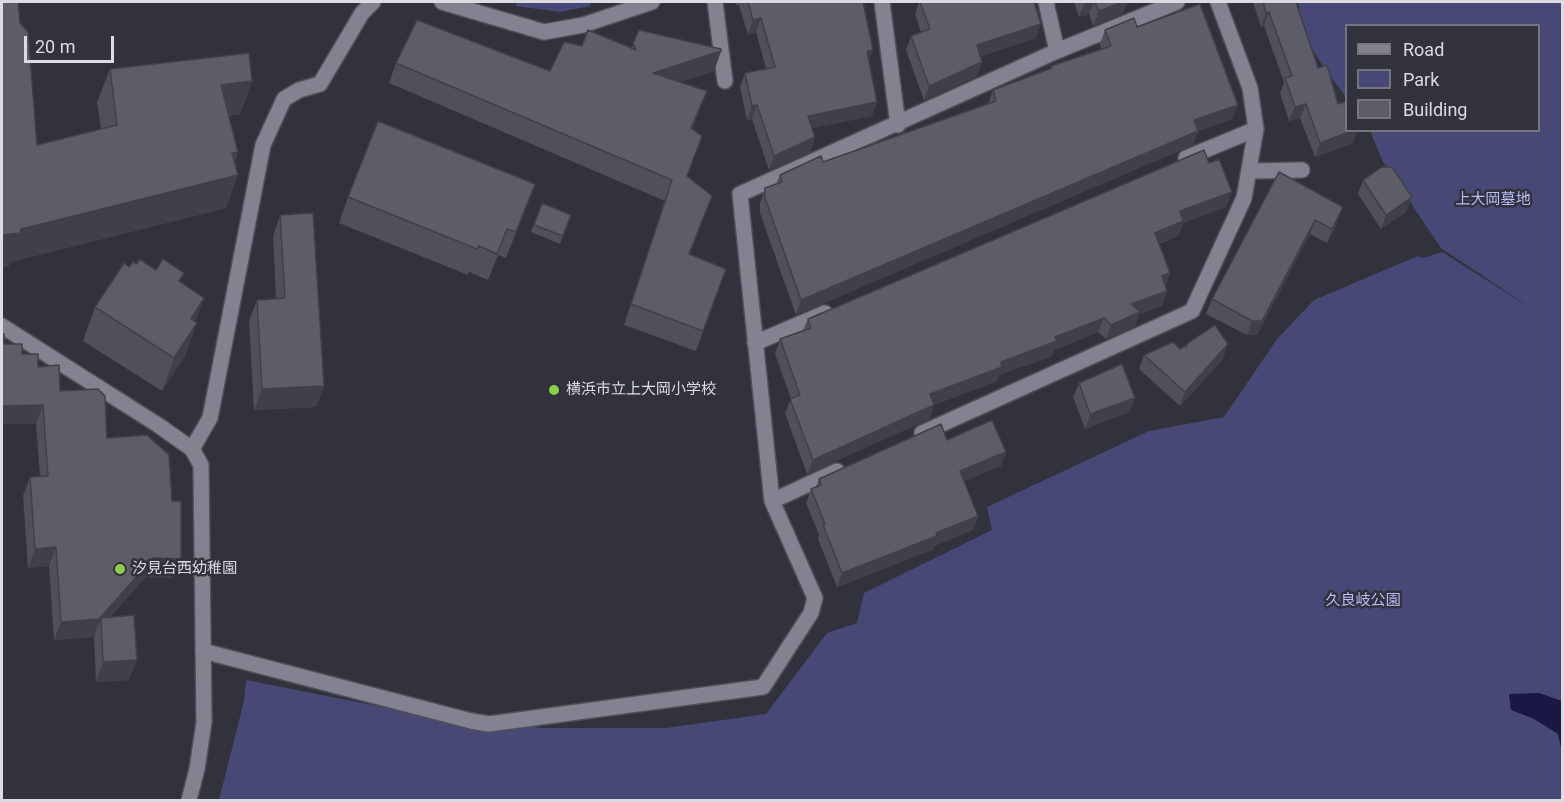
<!DOCTYPE html>
<meta charset="utf-8">
<style>
body{margin:0}
#map{position:relative;width:1564px;height:802px;overflow:hidden;background:#31323b;font-family:Roboto,sans-serif}
canvas{display:block}
.frame{position:absolute;inset:0;border:3px solid #dbdbe1;pointer-events:none}
.legend{position:absolute;left:1345px;top:24px;width:195px;height:108px;box-sizing:border-box;background:#31323b;border:2px solid #75767d;margin:0;padding:8px 10px;list-style:none;font-size:18px;color:#dbdbe1}
.legend li{display:flex;align-items:center;gap:12px;height:30px}
.legend b{width:30px;border:2px solid #75767d}
.scale{position:absolute;left:24px;top:36px;width:90px;height:27px;box-sizing:border-box;border:3px solid #dbdbe1;border-top:0;padding-left:8px;font-size:18px;line-height:21px;white-space:nowrap;color:#dbdbe1;-webkit-text-stroke:4px #31323b;paint-order:stroke}
</style>
<div id="map">
<canvas width="1564" height="802"></canvas>
<div class="frame"></div>
<ul class="legend">
<li><b style="height:8px;background:#82838e"></b>Road</li>
<li><b style="height:16px;background:#474876"></b>Park</li>
<li><b style="height:16px;background:#5c5d67"></b>Building</li>
</ul>
<div class="scale">20 m</div>
</div>
<script>
const g = document.querySelector('canvas').getContext('2d');
g.lineJoin = 'round';
function fill(path, color) { g.fillStyle = color; g.fill(path, 'evenodd'); }
const toPath = rows => new Path2D(rows.map(r => 'M' + r).join(''));
function stroke(path, color, width, dash) { g.strokeStyle = color; g.lineWidth = width; g.lineCap = dash ? 'butt' : 'round'; g.setLineDash(dash || []); g.stroke(path); }
function write(font, color, halo, rows, align = 'center') {
  g.font = font + ' Roboto,"Noto Sans JP",sans-serif'; g.lineWidth = 5; g.setLineDash([]); g.textBaseline = 'middle'; g.strokeStyle = halo; g.fillStyle = color; for (const [text, x, y, turn = 0] of rows) {
    g.save(); g.translate(x, y); g.rotate((+turn || 0) * Math.PI / 180); g.textAlign = isNaN(turn) ? turn : align; if (halo) g.strokeText(text, 0, 0); g.fillText(text, 0, 0); g.restore();
  }
}
const green = toPath([
 [517,2,591,2,590,6,560,12,516,6],
 [1298,2,1562,2,1562,800,219,800,244,701,246,680,443,719,544,728,666,728,766,714,827,633,857,623,864,593,992,530,987,507,1149,431,1224,417,1277,339,1314,300,1418,256,1423,258,1442,252,1534,310,1441,248,1383,162,1370,131,1538,130,1538,26,1346,26,1346,97,1324,68,1312,49,1303,26]
]);
const water = toPath([
 [1539,693,1562,701,1562,752,1558,734,1534,719,1511,710,1509,694]
]);
const street = toPath([
 [442,2,544,32,583,25,652,2],
 [715,2,725,81],
 [882,2,898,125],
 [1046,2,1057,51],
 [1186,158,1256,129],
 [1250,171,1302,170],
 [755,343,825,313],
 [922,433,1192,311,1244,198,1256,129,1250,88,1218,2],
 [192,449,210,418,263,145,284,99,299,90,320,84,362,13,373,2],
 [772,501,837,471],
 [203,651,471,721,489,724,763,687,811,613,815,598,772,501,740,194,1057,51,1177,2]
]);
const secondary = toPath([
 [2,326,158,425,192,449,201,465,204,722,197,769,189,800]
]);
const wall = toPath([
 [2,2,20,23,37,145,101,129,97,102,110,69,252,81,240,114,229,116,238,152,235,162,226,208,10,262,8,267,2,267],
 [735,2,865,2,864,4,869,62,872,116,812,128,815,137,810,152,769,170,752,119,747,120,740,87,745,73,766,69,756,32,748,35,739,5,736,5],
 [919,2,1034,2,1036,38,981,56,982,62,977,76,924,100,906,50,911,36,921,32,915,14],
 [1074,2,1127,2,1123,13,1093,26,1089,14,1079,17],
 [1253,2,1296,2,1318,68,1338,104,1353,143,1315,157,1300,118,1289,121,1280,93,1284,82,1264,26,1261,27],
 [1137,27,1238,105,1232,119,1198,131,1193,145,796,315,760,213,760,203,765,188,776,184,780,175,823,162,988,104,993,90,1050,69,1051,66,1101,49,1100,44,1105,30],
 [639,30,721,51,714,71,680,82,699,112,692,129,687,176,712,196,690,254,726,269,696,351,624,325,665,201,389,83,396,63,550,71,582,46,632,48],
 [1209,163,1226,207,1183,223,1178,236,1159,244,1170,273,1165,286,1167,291,1162,306,1139,314,1135,326,1106,339,1098,332,1054,350,1052,356,999,375,997,381,934,405,929,419,807,474,785,413,791,399,775,354,780,339,803,330,808,319],
 [1279,172,1338,221,1327,243,1310,234,1257,335,1247,335,1206,314,1212,299],
 [1363,180,1406,212,1381,229,1358,194],
 [348,197,525,210,506,258,498,255,488,280,469,272,468,275,339,223],
 [542,203,571,215,560,244,531,232],
 [280,215,324,386,316,407,254,410,249,321,257,300,276,299,273,236],
 [137,264,156,270,181,283,195,322,185,356,162,391,83,341,95,307,129,267],
 [2,334,4,344,22,354,38,367,60,391,107,438,174,578,146,577,110,617,129,680,96,682,94,638,95,634,92,637,54,640,49,566,28,568,23,496,30,477,40,476,36,424,2,424],
 [1186,347,1223,359,1180,406,1139,369,1144,355,1180,349],
 [1079,383,1135,398,1129,412,1085,429,1073,397],
 [947,440,1001,466,964,481,978,516,973,530,934,546,932,550,837,587,818,539,819,535,806,503,811,489,816,487,819,479]
]);
const shadedWall = toPath([
 [1085,2,1094,2,1089,14,1079,17],
 [1122,2,1127,2,1123,13,1093,26,1099,11],
 [1269,12,1264,26,1261,27,1266,13],
 [761,18,756,32,748,35,753,20],
 [1041,24,1036,38,972,59,977,45],
 [873,50,868,64,867,51],
 [721,51,714,71,646,93,653,73],
 [982,62,977,76,924,100,929,86],
 [252,81,240,114,209,118,221,85],
 [707,91,699,112,684,149,691,128],
 [877,102,872,116,803,130,808,116],
 [1306,104,1300,118,1289,121,1295,107],
 [757,105,752,119,747,120,752,106],
 [1238,105,1232,119,1198,131,1193,145,796,315,801,300,1194,120],
 [1354,130,1358,130,1353,143,1315,157,1320,143],
 [815,137,810,152,769,170,774,156],
 [238,152,229,177,238,175,226,208,10,262,8,267,2,267,2,235,21,229,232,153],
 [1232,192,1226,207,1183,223,1178,236,1149,247,1155,233,1180,211],
 [1412,197,1406,212,1381,229,1386,215],
 [1343,207,1338,221,1327,243,1332,229],
 [1315,220,1310,234,1257,335,1247,335,1252,321],
 [1170,273,1165,288,1162,276],
 [1167,291,1162,306,1139,314,1135,326,1106,339,1111,325,1131,304],
 [204,298,193,329,197,323,185,356,162,391,174,358,191,319],
 [1104,318,1098,332,1054,350,1052,356,999,375,997,381,934,405,929,419,807,474,813,460,930,394,1055,337],
 [1228,344,1223,359,1180,406,1185,392],
 [324,386,316,407,254,410,262,389],
 [1135,398,1129,412,1085,429,1090,414],
 [43,405,36,424,2,424,2,406],
 [1006,452,1001,466,955,485,960,471],
 [978,516,973,530,934,546,932,550,837,587,842,573,936,533],
 [56,547,49,566,28,568,35,549],
 [153,558,181,559,174,578,146,577,101,627,101,618,95,634,92,637,54,640,61,622],
 [137,660,129,680,96,682,103,662]
]);
const building = toPath([
 [2,2,18,2,20,23,28,32,37,145,117,125,110,69,249,53,252,81,221,85,238,152,232,153,238,175,21,229,20,233,2,235,2,2],
 [748,2,863,2,873,50,867,51,877,102,808,116,815,137,774,156,757,105,752,106,745,73,775,67,761,18,753,20,748,2],
 [920,2,1034,2,1041,24,977,45,982,62,929,86,911,36,930,29,920,2],
 [1095,2,1122,2,1099,11,1095,2],
 [1263,2,1296,2,1318,68,1327,65,1338,104,1347,101,1347,130,1354,130,1320,143,1306,104,1295,107,1285,78,1292,76,1269,12,1266,13,1263,2],
 [1200,4,1238,105,1194,120,1198,131,801,300,765,198,765,188,782,182,780,175,821,156,823,162,996,101,993,90,1052,68,1051,66,1111,46,1105,30,1134,18,1137,27,1200,4],
 [417,20,550,71,564,42,582,46,588,30,636,50,633,43,639,30,721,49,721,51,653,73,707,91,691,128,702,136,687,176,712,196,689,254,726,269,703,331,631,304,672,180,396,63,417,20],
 [378,121,535,184,516,232,507,229,497,254,479,246,477,249,348,197,378,121],
 [1204,150,1209,163,1219,159,1232,192,1180,211,1183,221,1155,233,1170,273,1162,276,1167,291,1131,304,1140,312,1111,325,1104,318,1055,337,1057,341,1001,362,1002,367,930,394,934,405,813,460,790,399,800,395,780,339,811,328,808,319,1204,150],
 [1382,167,1392,167,1412,197,1386,215,1363,180,1382,167],
 [1279,172,1343,207,1332,229,1315,220,1262,321,1252,321,1212,299,1279,172],
 [542,203,571,215,563,236,534,225,542,203],
 [313,213,324,386,262,389,257,300,285,298,280,215,313,213],
 [139,259,156,270,163,259,184,273,179,281,204,298,191,319,197,323,174,358,95,307,124,263,129,267,133,262,137,264,139,259],
 [1215,325,1228,344,1185,392,1144,355,1173,342,1180,349,1186,345,1186,347,1188,343,1215,325],
 [2,334,4,334,4,344,22,344,22,354,38,354,38,367,59,365,60,391,98,389,105,396,107,438,147,435,169,455,172,501,181,501,181,559,153,558,99,619,61,622,56,547,35,549,30,477,48,476,43,405,2,406,2,334],
 [1122,364,1135,398,1090,414,1079,383,1122,364],
 [992,420,1006,452,960,471,978,516,936,533,937,536,842,573,823,525,825,524,811,489,821,485,819,479,941,424,947,440,992,420],
 [134,615,137,660,103,662,101,618,134,615]
]);
const markers = [
 [554,390,6,"#8cce45"],
 [120,569,6,"#8cce45"]
];
const parkNames = [
 ["上大岡墓地",1493,200],
 ["久良岐公園",1363,601]
];
const poiNames = [
 ["横浜市立上大岡小学校",566,390],
 ["汐見台西幼稚園",132,569]
];
fill(green, '#474876');
fill(water, '#1b1744');
stroke(street, '#4f5057', 18);
stroke(secondary, '#4f5057', 18);
stroke(street, '#82838e', 15);
stroke(secondary, '#82838e', 15);
fill(wall, '#4f5059');
fill(shadedWall, '#404148');
fill(building, '#5c5d67');
stroke(building, '#404148', 1.5);
for (const [x, y, r, color] of markers) { const dot = new Path2D(); dot.arc(x, y, r, 0, 2 * Math.PI); g.fillStyle = color; g.fill(dot); stroke(dot, '#31323b', 2); }
write('15px', '#b8bcfb', '#31323b', parkNames);
write('15px', '#dbdbe1', '#31323b', poiNames, 'left');
</script>
